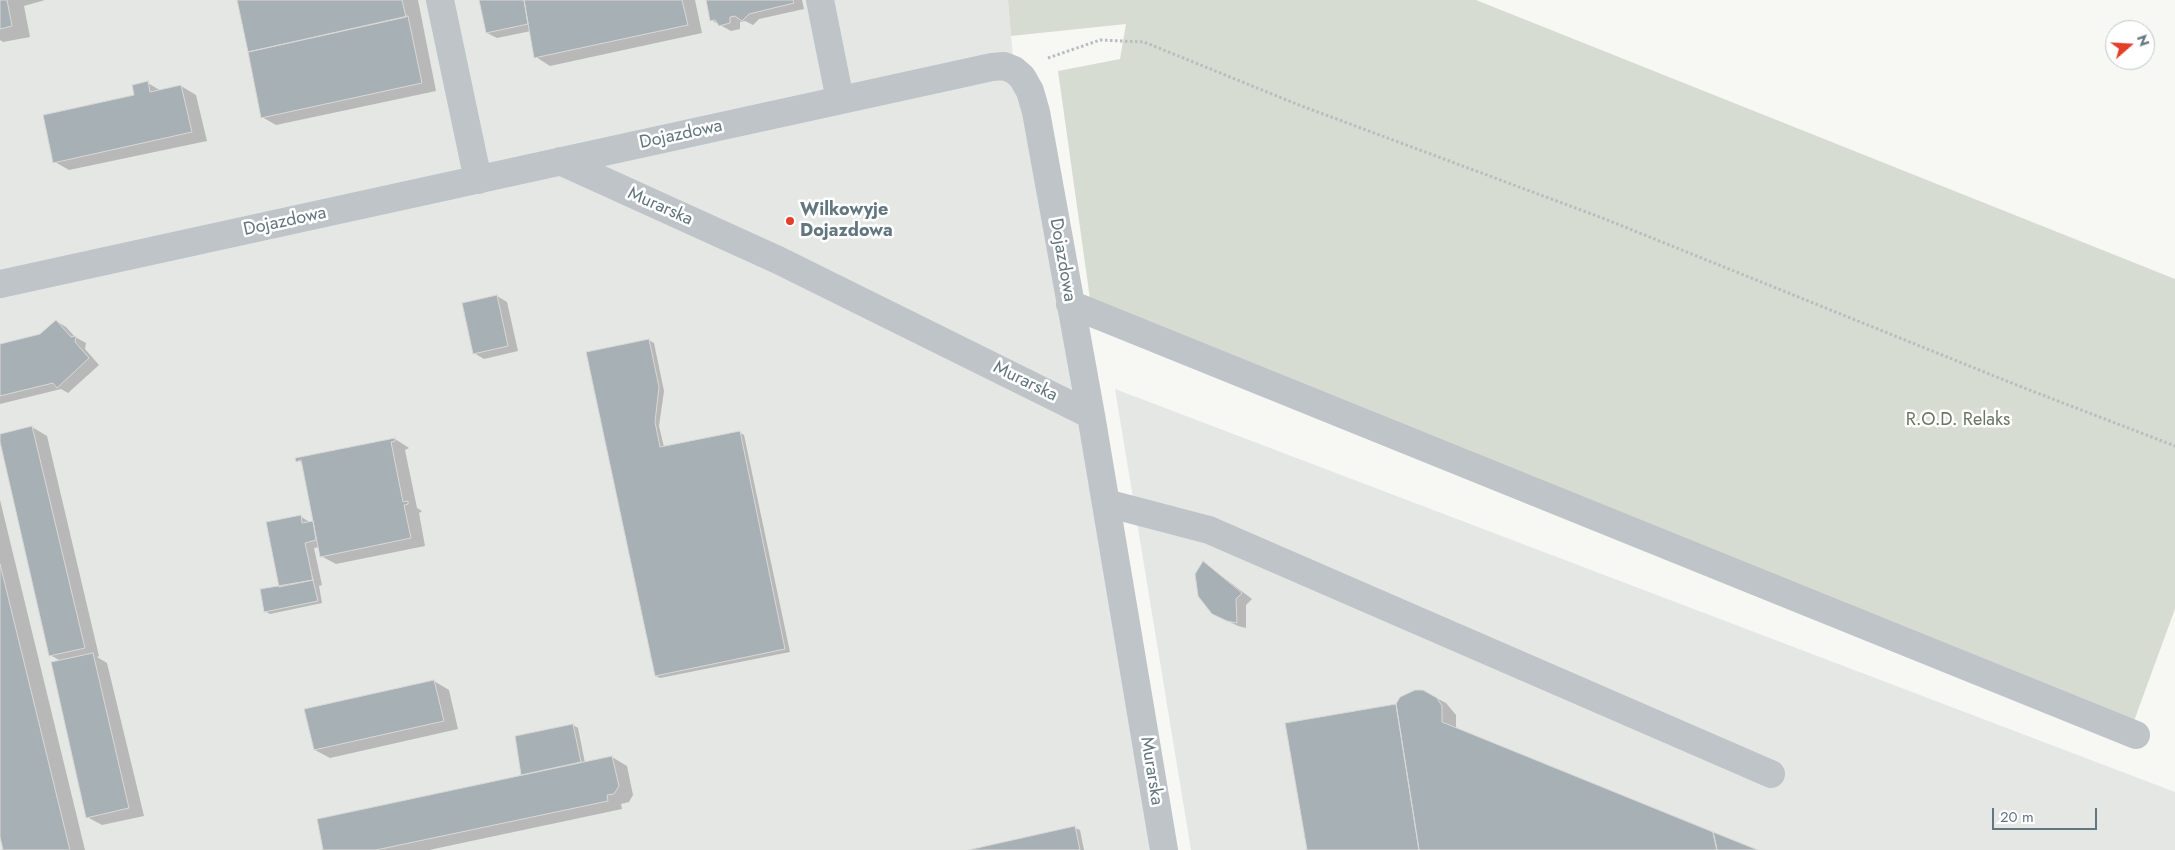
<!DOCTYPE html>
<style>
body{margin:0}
#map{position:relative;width:2175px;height:850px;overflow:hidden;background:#f7f7f4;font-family:Jost,sans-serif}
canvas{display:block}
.north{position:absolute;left:2105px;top:20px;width:50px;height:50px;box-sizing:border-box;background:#fff;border:1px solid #c0c8cc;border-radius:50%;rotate:71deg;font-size:14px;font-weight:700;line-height:20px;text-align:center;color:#62767f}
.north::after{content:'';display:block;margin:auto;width:18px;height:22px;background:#e33e28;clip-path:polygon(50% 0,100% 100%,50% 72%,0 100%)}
.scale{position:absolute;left:1992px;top:808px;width:105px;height:22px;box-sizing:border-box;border:2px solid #62767f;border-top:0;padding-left:6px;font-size:15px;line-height:18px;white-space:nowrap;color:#62767f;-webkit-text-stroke:4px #fff;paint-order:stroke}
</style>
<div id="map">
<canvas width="2175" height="850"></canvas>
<div class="north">N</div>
<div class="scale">20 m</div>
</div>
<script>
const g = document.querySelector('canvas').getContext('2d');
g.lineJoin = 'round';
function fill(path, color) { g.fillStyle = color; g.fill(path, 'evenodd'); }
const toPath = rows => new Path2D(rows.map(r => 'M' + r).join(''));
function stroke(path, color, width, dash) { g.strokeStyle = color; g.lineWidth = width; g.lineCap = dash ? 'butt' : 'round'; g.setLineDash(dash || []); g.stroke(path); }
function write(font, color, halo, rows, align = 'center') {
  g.font = font + ' Jost,sans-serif'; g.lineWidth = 5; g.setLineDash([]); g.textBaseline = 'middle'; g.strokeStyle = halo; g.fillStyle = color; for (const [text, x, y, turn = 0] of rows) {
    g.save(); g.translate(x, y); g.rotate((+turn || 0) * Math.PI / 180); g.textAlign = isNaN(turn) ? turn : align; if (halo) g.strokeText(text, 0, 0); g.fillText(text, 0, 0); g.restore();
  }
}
const built = toPath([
 [0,0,1008,0,1014,70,1166,850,0,850],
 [1115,389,2175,792,2175,850,1191,850]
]);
const green = toPath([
 [1008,0,1476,0,2175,279,2175,609,2134,721,1090,299,1058,71,1120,59,1126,24,1011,36]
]);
const shadow = toPath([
 [0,0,45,0,24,6,30,37,3,42,0,40],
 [238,0,418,0,436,91,276,125,262,117],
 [480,0,695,0,702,33,550,66,536,57,531,31,497,38,487,33],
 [707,0,802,0,804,9,759,19,753,25,745,21,740,22,740,29,731,31,711,20],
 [148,83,161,91,181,86,196,95,207,141,69,170,55,162,135,95],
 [497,296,507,302,518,351,484,359,474,353],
 [56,321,66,327,75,337,86,343,85,349,99,365,68,393,61,389,0,404,0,345,41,335],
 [649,340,654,343,664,391,659,426,664,447,739,432,744,435,790,652,660,678,656,676],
 [32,427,47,436,99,656,97,657,107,663,144,816,102,825,87,817,61,661,50,655,0,437,0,435],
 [395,439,409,448,405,450,417,508,422,511,419,513,425,546,336,564,321,556,320,547,314,548,322,585,319,586,322,603,270,614,265,611,280,587,300,516,311,523,315,522,303,464,297,459],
 [0,500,85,850,4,850,0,832],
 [1203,562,1252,599,1246,605,1246,628,1238,626,1224,619],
 [434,681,449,690,458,729,330,758,315,750],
 [1423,691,1446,703,1456,715,1456,729,1755,850,1308,850,1396,705,1408,693],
 [573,725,578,728,585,763,612,757,627,766,633,795,629,802,621,804,622,809,429,850,324,850,525,776,522,774],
 [1075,828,1080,830,1084,850,974,850]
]);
const building = toPath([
 [0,0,7,0,12,26,0,29,0,0],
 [237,0,402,0,406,17,248,52,237,0],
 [479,0,524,0,528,24,486,33,479,0],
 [524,0,682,0,688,25,534,58,524,0],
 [706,0,793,0,794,3,749,14,742,21,735,16,730,17,730,23,719,26,715,20,710,21,706,0],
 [408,16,422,83,261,118,248,52,408,16],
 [148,81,150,92,181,85,192,132,53,163,43,115,134,95,132,85,148,81],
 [497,295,508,346,473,354,462,303,497,295],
 [56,320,71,337,76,336,75,342,89,358,57,388,53,383,0,396,0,344,40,334,56,320],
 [649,339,659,387,655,422,660,447,740,431,785,649,655,676,586,352,649,339],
 [32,426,85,648,49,656,0,442,0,434,32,426],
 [395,438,395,441,391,442,403,502,408,501,408,504,404,505,411,538,320,557,301,460,296,462,295,458,395,438],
 [301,515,302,523,313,521,316,540,305,543,313,580,279,587,266,522,301,515],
 [1203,561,1242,593,1236,599,1237,623,1227,621,1212,614,1198,596,1195,574,1203,561],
 [0,564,70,850,3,850,0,837,0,564],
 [312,576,318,601,264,612,260,589,313,580,312,576],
 [93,653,129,808,86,818,51,662,93,653],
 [434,680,444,721,314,750,304,709,434,680],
 [1415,690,1423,690,1437,698,1442,706,1442,722,1713,832,1717,850,1419,850,1396,704,1400,697,1415,690],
 [1396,704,1419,850,1307,850,1285,723,1396,704],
 [573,724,581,762,521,775,515,736,573,724],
 [612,756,619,786,614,794,607,795,608,801,376,850,323,850,317,819,612,756],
 [1075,826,1080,850,968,850,1075,826],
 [1713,832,1758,850,1717,850,1713,832]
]);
const path = toPath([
 [1048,58,1100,40,1144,42,1299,105,1605,219,2019,386,2175,446]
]);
const minor = toPath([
 [440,0,478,180],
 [820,0,840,100],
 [560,161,778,260,1091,415,1164,850],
 [0,284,992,67,1004,66,1014,70,1022,77,1030,91,1036,112,1091,415],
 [1070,304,2136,735],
 [1106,503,1209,530,1771,774]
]);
const markers = [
 [790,221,5,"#e33e28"]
];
const streetNames = [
 ["Dojazdowa",681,135,-12],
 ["Murarska",660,207,24],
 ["Dojazdowa",285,222,-12],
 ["Dojazdowa",1062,260,80],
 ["Murarska",1025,382,26],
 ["Murarska",1151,771,81]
];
const poiNames = [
 ["Wilkowyje",800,211],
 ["Dojazdowa",800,232]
];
const parkNames = [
 ["R.O.D. Relaks",1958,421]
];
fill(built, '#e5e7e5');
fill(green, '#d7dcd3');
fill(shadow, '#0003');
fill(building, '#a7b1b5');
stroke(building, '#d9d8d6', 1);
stroke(path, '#b8bdbf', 3, [2.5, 2.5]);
stroke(minor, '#bec4c7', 28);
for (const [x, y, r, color] of markers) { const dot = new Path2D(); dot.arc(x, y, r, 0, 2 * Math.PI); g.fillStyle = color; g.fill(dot); stroke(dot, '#fff', 2); }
write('18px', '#62767f', '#fff', streetNames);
write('bold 18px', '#62767f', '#fff', poiNames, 'left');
write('18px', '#677761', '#fff', parkNames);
</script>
